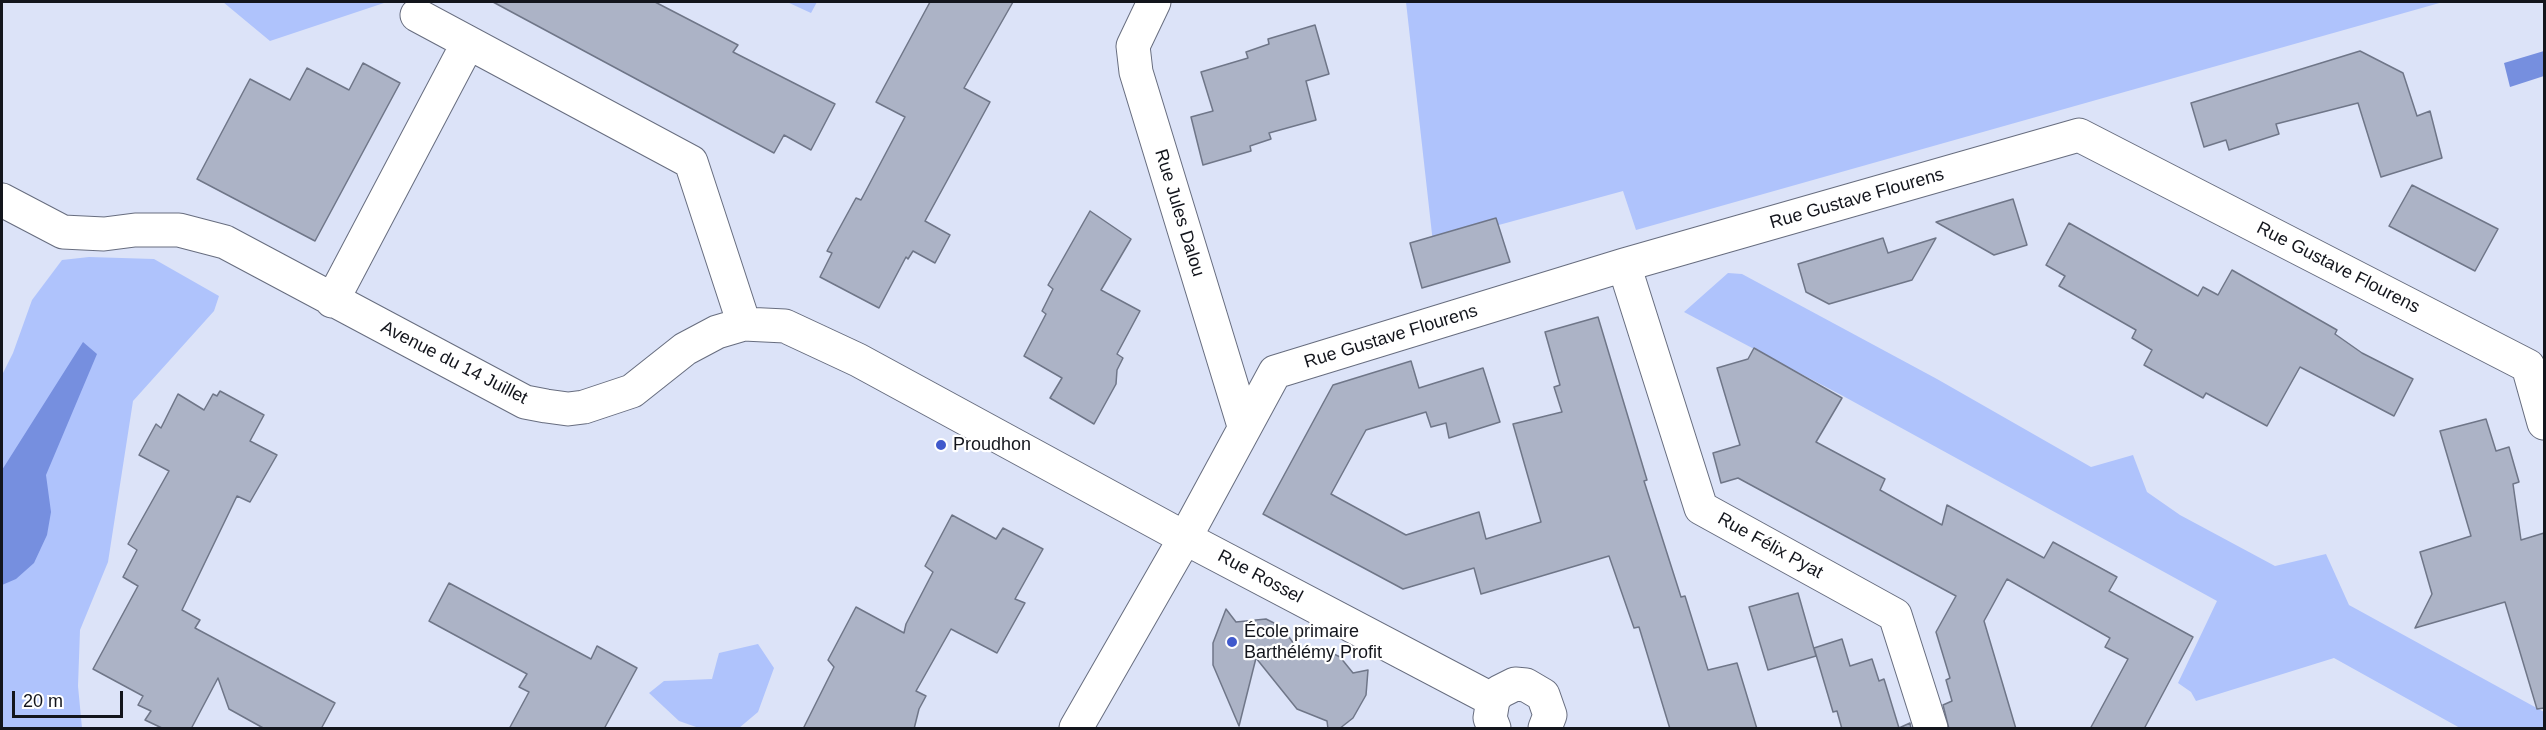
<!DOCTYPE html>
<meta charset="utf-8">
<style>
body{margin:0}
#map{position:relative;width:2546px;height:730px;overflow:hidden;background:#dce3f8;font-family:Arial,sans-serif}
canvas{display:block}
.frame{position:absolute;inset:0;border:3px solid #13151c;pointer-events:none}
.scale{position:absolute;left:12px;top:691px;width:111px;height:27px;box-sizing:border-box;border:3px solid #13151c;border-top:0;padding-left:8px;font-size:18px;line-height:21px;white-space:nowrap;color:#13151c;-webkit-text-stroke:4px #fff;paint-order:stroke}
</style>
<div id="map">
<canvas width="2546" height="730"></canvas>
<div class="frame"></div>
<div class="scale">20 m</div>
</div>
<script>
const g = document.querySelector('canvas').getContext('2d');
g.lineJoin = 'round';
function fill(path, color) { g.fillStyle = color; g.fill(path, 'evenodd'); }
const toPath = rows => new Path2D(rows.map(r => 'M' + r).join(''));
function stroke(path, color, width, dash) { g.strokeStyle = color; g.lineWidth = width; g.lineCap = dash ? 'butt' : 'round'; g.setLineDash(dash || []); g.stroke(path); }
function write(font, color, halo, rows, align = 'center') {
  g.font = font + ' Arial,sans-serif'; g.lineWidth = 4.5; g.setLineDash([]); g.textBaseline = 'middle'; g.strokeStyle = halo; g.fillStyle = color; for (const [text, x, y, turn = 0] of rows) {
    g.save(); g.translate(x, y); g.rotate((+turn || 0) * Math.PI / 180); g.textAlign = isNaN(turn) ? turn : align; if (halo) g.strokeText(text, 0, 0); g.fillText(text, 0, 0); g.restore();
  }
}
const green = toPath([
 [223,2,387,2,270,41],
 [787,2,817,2,811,13],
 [1406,2,2443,2,1636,230,1623,191,1433,243],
 [89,257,154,259,219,296,214,311,133,401,108,562,80,630,78,686,82,728,2,728,2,375,13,353,32,300,62,260],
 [1728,273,1742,274,1937,379,2091,467,2133,455,2147,492,2180,515,2275,566,2326,554,2349,605,2544,712,2544,728,2460,728,2334,658,2196,701,2191,692,2178,683,2217,601,1843,396,1684,312],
 [758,644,774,668,758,712,739,728,699,728,679,721,649,693,664,681,712,679,719,653]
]);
const water = toPath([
 [2544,51,2544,76,2510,87,2504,63],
 [83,342,97,354,46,475,51,512,47,535,34,563,16,579,2,585,2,470]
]);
const building = toPath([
 [493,2,655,2,738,45,733,52,835,104,811,150,784,135,774,153,493,2],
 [930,2,1013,2,964,88,990,102,925,221,950,235,935,263,913,251,908,259,906,257,879,308,820,277,832,253,827,251,856,198,861,200,905,117,876,102,930,2],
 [1315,25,1329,74,1306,81,1316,120,1269,133,1271,139,1250,146,1251,151,1203,165,1191,117,1213,111,1201,72,1248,58,1246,52,1269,44,1268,39,1315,25],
 [2360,51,2403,73,2417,116,2430,111,2442,158,2381,177,2358,103,2276,124,2279,134,2229,150,2226,140,2204,147,2191,103,2360,51],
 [363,63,400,83,315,241,197,179,250,79,290,100,307,68,349,90,363,63],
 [2412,185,2498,229,2475,271,2389,226,2412,185],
 [2013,199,2027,245,1994,255,1936,222,2013,199],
 [1090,211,1131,239,1101,290,1140,311,1117,354,1123,358,1117,370,1116,384,1094,424,1050,398,1062,378,1024,356,1046,314,1042,311,1053,289,1048,285,1090,211],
 [1496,218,1510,262,1422,288,1410,243,1496,218],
 [2069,223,2198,296,2203,287,2218,295,2232,270,2337,330,2335,334,2362,353,2413,379,2394,416,2300,367,2267,426,2206,393,2203,398,2144,365,2152,350,2132,338,2136,330,2059,286,2065,276,2046,265,2069,223],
 [1883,238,1888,253,1936,238,1912,280,1829,304,1806,292,1798,264,1883,238],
 [1598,317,1647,480,1644,481,1681,597,1685,596,1708,670,1737,663,1757,729,1670,729,1639,627,1634,628,1609,556,1481,594,1474,568,1403,589,1263,514,1333,385,1411,361,1419,388,1483,368,1500,422,1449,438,1446,423,1431,427,1426,412,1366,430,1331,494,1406,535,1479,512,1486,539,1541,522,1513,424,1562,412,1554,387,1560,385,1545,332,1598,317],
 [1754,348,1842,398,1816,442,1885,479,1880,490,1942,525,1947,505,2044,558,2053,542,2117,577,2109,591,2193,637,2144,729,2090,729,2128,659,2105,647,2110,638,2007,579,1984,621,2016,729,1949,729,1943,705,1952,701,1946,680,1950,678,1936,632,1956,596,1738,478,1721,483,1713,453,1740,445,1717,368,1748,359,1754,348],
 [220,391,264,415,250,441,277,455,250,502,237,496,182,610,200,620,195,628,335,703,321,729,265,729,229,709,218,678,191,729,164,729,145,720,151,711,138,705,143,696,93,669,138,586,123,577,137,550,128,544,169,471,139,455,156,424,161,428,178,394,204,410,213,394,217,396,220,391],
 [2486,419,2496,451,2509,447,2519,482,2513,484,2521,540,2544,533,2544,708,2537,709,2505,602,2415,628,2432,594,2420,552,2471,536,2440,431,2486,419],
 [952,515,996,539,1003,528,1043,549,1015,599,1025,603,997,653,951,629,916,691,926,696,919,709,914,729,803,729,834,667,828,660,856,607,904,633,906,624,933,572,925,566,952,515],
 [449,583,591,659,597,646,637,668,604,729,509,729,529,692,519,687,527,674,429,621,449,583],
 [1798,593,1816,656,1768,670,1749,607,1798,593],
 [1226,609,1236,622,1266,619,1274,623,1284,630,1299,651,1330,652,1340,657,1353,673,1368,670,1366,695,1353,718,1339,729,1328,729,1327,721,1297,709,1256,658,1239,726,1213,665,1213,643,1226,609],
 [1842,639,1850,666,1872,659,1879,681,1884,679,1899,728,1910,723,1911,729,1842,729,1837,711,1833,712,1814,648,1842,639]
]);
const minor = toPath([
 [1154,2,1133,46,1136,72,1244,426],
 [417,15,691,162,744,324],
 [2,200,63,232,104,234,135,230,179,230,225,242,525,402,546,406,568,409,584,407,632,391,685,349,717,332,744,324,785,326,858,360,1185,538,1493,700],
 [1624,265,1701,508,1895,615,1931,728],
 [332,301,468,43],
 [1076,728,1185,538,1275,372,1624,265,2079,135,2528,366,2544,423],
 [1494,728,1490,718,1493,700,1499,692,1515,684,1526,685,1543,695,1550,715,1545,728]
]);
const markers = [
 [941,445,6,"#4059cc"],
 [1232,642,6,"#4059cc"]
];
const streetNames = [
 ["Rue Gustave Flourens",1857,199,-16],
 ["Rue Jules Dalou",1179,213,73],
 ["Rue Gustave Flourens",2338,268,27],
 ["Rue Gustave Flourens",1391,337,-17],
 ["Avenue du 14 Juillet",454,363,27],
 ["Rue Félix Pyat",1770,546,29],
 ["Rue Rossel",1260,577,28]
];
const poiNames = [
 ["Proudhon",953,445],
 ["École primaire",1244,632],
 ["Barthélémy Profit",1244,653]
];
fill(green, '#afc3fc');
fill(water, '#768fdf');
fill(building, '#acb3c6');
stroke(building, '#6f7688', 1.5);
stroke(minor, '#676d7f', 35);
stroke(minor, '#fff', 33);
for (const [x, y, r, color] of markers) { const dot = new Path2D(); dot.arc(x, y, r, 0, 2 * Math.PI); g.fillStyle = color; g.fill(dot); stroke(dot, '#fff', 2); }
write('18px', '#13151c', '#fff', streetNames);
write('18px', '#13151c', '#fff', poiNames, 'left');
</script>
